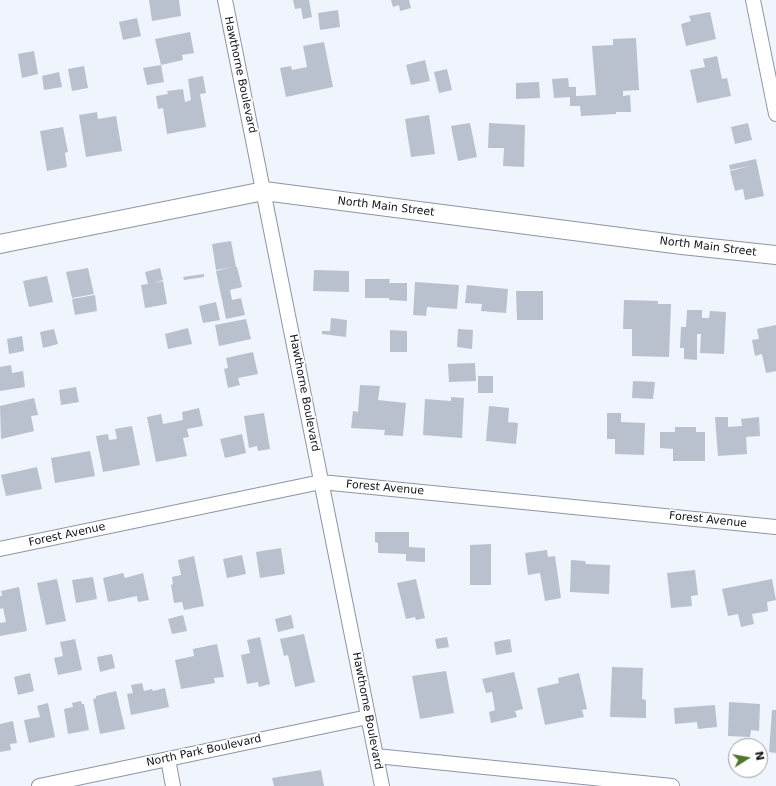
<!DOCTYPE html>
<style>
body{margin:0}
#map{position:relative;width:776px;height:786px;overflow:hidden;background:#f0f4fd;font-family:"DejaVu Sans",sans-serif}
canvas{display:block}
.north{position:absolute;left:728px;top:738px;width:40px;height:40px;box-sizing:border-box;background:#fff;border:1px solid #9fa0a2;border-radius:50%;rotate:79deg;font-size:11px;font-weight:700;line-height:16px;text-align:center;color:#0f1116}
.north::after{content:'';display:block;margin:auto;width:14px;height:18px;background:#52752d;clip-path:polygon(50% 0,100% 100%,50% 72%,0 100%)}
</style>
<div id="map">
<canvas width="776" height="786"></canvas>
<div class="north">N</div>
</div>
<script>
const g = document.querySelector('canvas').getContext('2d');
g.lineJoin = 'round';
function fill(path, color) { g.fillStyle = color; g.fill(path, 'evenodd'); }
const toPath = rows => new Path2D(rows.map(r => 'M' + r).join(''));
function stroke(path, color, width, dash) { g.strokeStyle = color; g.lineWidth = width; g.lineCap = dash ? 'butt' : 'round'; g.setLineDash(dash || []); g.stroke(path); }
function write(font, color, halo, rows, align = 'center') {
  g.font = font + ' "DejaVu Sans",sans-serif'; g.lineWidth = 3.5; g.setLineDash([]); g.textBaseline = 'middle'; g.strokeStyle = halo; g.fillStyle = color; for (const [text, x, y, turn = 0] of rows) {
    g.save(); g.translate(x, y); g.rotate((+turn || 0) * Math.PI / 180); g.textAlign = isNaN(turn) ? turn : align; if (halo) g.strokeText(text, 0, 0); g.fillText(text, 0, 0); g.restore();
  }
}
const building = toPath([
 [149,0,179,0,181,16,152,21],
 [293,0,309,0,312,17,303,19,301,8,295,9],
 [391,0,409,0,411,8,400,11,399,5,393,7],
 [338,10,340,27,320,30,318,13],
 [710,12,716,39,686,46,681,24,691,21,689,16],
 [137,18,141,36,123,40,119,22],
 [190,32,194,53,182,55,183,60,161,65,155,39],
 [636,38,639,90,623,91,623,96,630,95,631,112,616,112,616,114,581,116,580,106,570,106,570,97,554,98,552,79,568,78,569,87,576,87,576,96,596,95,592,46,613,45,613,39],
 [324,42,333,87,286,97,280,68,291,66,292,70,307,67,303,46],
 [34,51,38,74,22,78,18,54],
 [717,56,722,79,727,78,731,96,697,103,690,70,705,67,703,59],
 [425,60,430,81,411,85,406,65],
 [161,65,164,82,147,85,143,68],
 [84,66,88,88,72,91,68,69],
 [447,69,452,90,439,93,434,72],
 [59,72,62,87,44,90,42,76],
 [203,76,206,93,200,94,206,127,167,134,163,108,158,109,156,96,168,94,167,91,183,89,185,102,191,100,188,79],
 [539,82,540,98,516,99,516,83],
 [97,112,98,119,116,116,122,151,86,157,79,115],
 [429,115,435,154,411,157,405,119],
 [470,123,477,157,458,161,451,126],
 [489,123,525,125,524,167,503,166,504,148,488,148],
 [748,123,752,140,735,144,731,127],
 [63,127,68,152,65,153,67,167,47,171,40,131],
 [756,159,764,196,745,200,743,189,735,191,730,171,750,166,730,170,729,165],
 [231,241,236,267,237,267,242,287,230,290,232,300,241,298,245,315,226,319,216,271,232,267,216,270,212,244],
 [88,268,94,294,72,298,66,272],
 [160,268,163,280,154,283,163,281,167,304,145,308,141,285,148,284,145,272],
 [314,270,349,271,349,292,313,291],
 [204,274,204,277,184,280,183,277],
 [47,276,53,302,29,307,23,281],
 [365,279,390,279,389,283,407,283,407,301,389,300,389,298,365,298],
 [415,282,459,285,457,309,427,307,426,316,413,315],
 [467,285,508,289,506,313,481,311,482,304,465,303],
 [516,291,543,291,543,320,517,320],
 [95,295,97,311,75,315,72,299],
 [624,300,658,301,658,304,671,304,669,357,632,356,632,329,623,329],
 [216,302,220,320,203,323,199,306],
 [687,310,702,310,702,318,709,318,710,311,726,312,724,354,700,353,701,334,697,334,697,360,684,359,684,348,680,348,681,327,686,327],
 [331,318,347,320,346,337,322,334,322,331,330,331],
 [246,319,251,339,219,346,215,325],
 [776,325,776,371,766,373,762,354,755,356,752,340,759,339,757,329],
 [188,328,192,344,168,349,165,334],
 [54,329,58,344,43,348,40,332],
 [458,329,473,330,472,349,457,347],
 [390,330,407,331,407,352,390,352],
 [22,336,24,351,9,354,7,339],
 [253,352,258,374,238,378,240,385,228,388,224,369,228,368,226,358],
 [475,363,476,381,449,382,448,364],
 [11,365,12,373,23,371,25,387,0,391,0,367],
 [478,376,493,376,493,393,478,393],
 [633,381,655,382,653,399,632,398],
 [360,385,380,386,378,400,406,403,403,436,384,435,385,430,351,428,353,411,358,412],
 [76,387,79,402,61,405,59,390],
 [451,397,464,398,462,438,423,435,425,399,451,401],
 [34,398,38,415,31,416,34,431,1,439,0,406],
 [489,406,509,408,508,422,518,423,516,444,486,441],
 [199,408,203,426,187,429,189,437,183,438,187,456,156,462,147,417,161,414,163,424,183,420,182,412],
 [264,413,270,449,258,451,257,446,249,448,244,416],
 [607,413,621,413,621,422,645,423,644,455,615,454,615,439,607,439],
 [715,417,728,417,728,427,742,426,741,419,759,417,760,436,746,437,747,454,718,456],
 [132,426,140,465,103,472,96,436,108,434,109,440,117,439,115,429],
 [675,427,696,427,696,432,705,432,705,461,673,461,673,449,660,448,660,432,675,432],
 [242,434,246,453,225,458,220,439],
 [90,451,95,476,55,483,51,458],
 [37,467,42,489,6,496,1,475],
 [375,532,409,532,409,547,425,548,425,562,406,561,406,554,378,553,378,543,375,542],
 [491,544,491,585,470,585,470,545],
 [281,548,285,574,260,578,256,552],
 [547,550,548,557,555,556,561,598,545,601,540,573,528,575,525,553],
 [242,555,246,574,227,578,223,559],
 [194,556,204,606,184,610,182,602,174,603,171,585,173,584,172,577,181,575,178,560],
 [571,560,585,561,586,564,610,565,609,594,570,592],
 [695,570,698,595,691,596,692,606,671,608,667,573],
 [123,573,125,578,143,573,149,600,138,602,137,596,108,602,103,578],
 [93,577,97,599,76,603,72,580],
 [57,579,66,621,46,625,37,583],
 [416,579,425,618,416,620,415,617,406,619,397,583],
 [772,579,776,600,767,602,768,611,752,614,754,624,741,627,738,614,728,616,722,589],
 [19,587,27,631,0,636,0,623,6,622,3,608,0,609,0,596,2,596,1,591],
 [183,615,187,631,172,634,168,619],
 [291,615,294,628,278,632,275,619],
 [304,634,315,682,295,687,288,655,284,656,280,639],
 [260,637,270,684,259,687,258,682,247,684,241,655,250,653,247,640],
 [447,637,449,647,437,649,435,639],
 [75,639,82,670,58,675,54,658,63,656,60,642],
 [510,639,512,652,496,655,494,642],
 [217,644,224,677,214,678,215,683,181,689,175,660,194,656,193,649],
 [112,654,115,668,100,672,97,657],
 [612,667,643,668,642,699,646,700,646,718,610,717],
 [446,671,454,713,420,719,412,676],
 [514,672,523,709,515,711,517,717,491,723,489,712,495,710,492,692,486,693,482,679],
 [30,673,34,691,18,695,14,677],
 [579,673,587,709,582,710,584,717,545,725,537,688,559,683,558,678],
 [142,683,144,691,152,689,153,691,165,688,169,707,131,715,127,694,133,693,131,685],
 [116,691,125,729,100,734,93,699,96,698,96,696],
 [81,701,82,704,84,704,89,730,68,734,64,709,73,707,72,703],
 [729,702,760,704,759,731,751,730,750,737,728,736],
 [48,703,55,737,29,743,24,720,40,717,37,706],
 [715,705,717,727,698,729,697,722,675,724,674,708],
 [772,710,776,710,776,753,769,752],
 [13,721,17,743,10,744,11,750,0,752,0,724],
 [321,770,324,786,274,786,272,778]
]);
const minor = toPath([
 [225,0,382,786],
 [753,0,776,114],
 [0,549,321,482,776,527],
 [376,756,672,786],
 [168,759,173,786],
 [39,786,368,717]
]);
const tertiary = toPath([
 [0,244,264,191,682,245,776,255]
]);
const streetNames = [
 ["Hawthorne Boulevard",240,75,78],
 ["North Main Street",386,207,7],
 ["North Main Street",708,247,7],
 ["Hawthorne Boulevard",304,393,79],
 ["Forest Avenue",385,488,5],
 ["Forest Avenue",708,520,6],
 ["Forest Avenue",67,535,-12],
 ["Hawthorne Boulevard",367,711,79],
 ["North Park Boulevard",204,751,-12]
];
fill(building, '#b9c1ce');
stroke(minor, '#8e95a2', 16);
stroke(tertiary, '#8e95a2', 20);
stroke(minor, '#fff', 14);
stroke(tertiary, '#fff', 18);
write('11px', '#0f1116', '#fff', streetNames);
</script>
